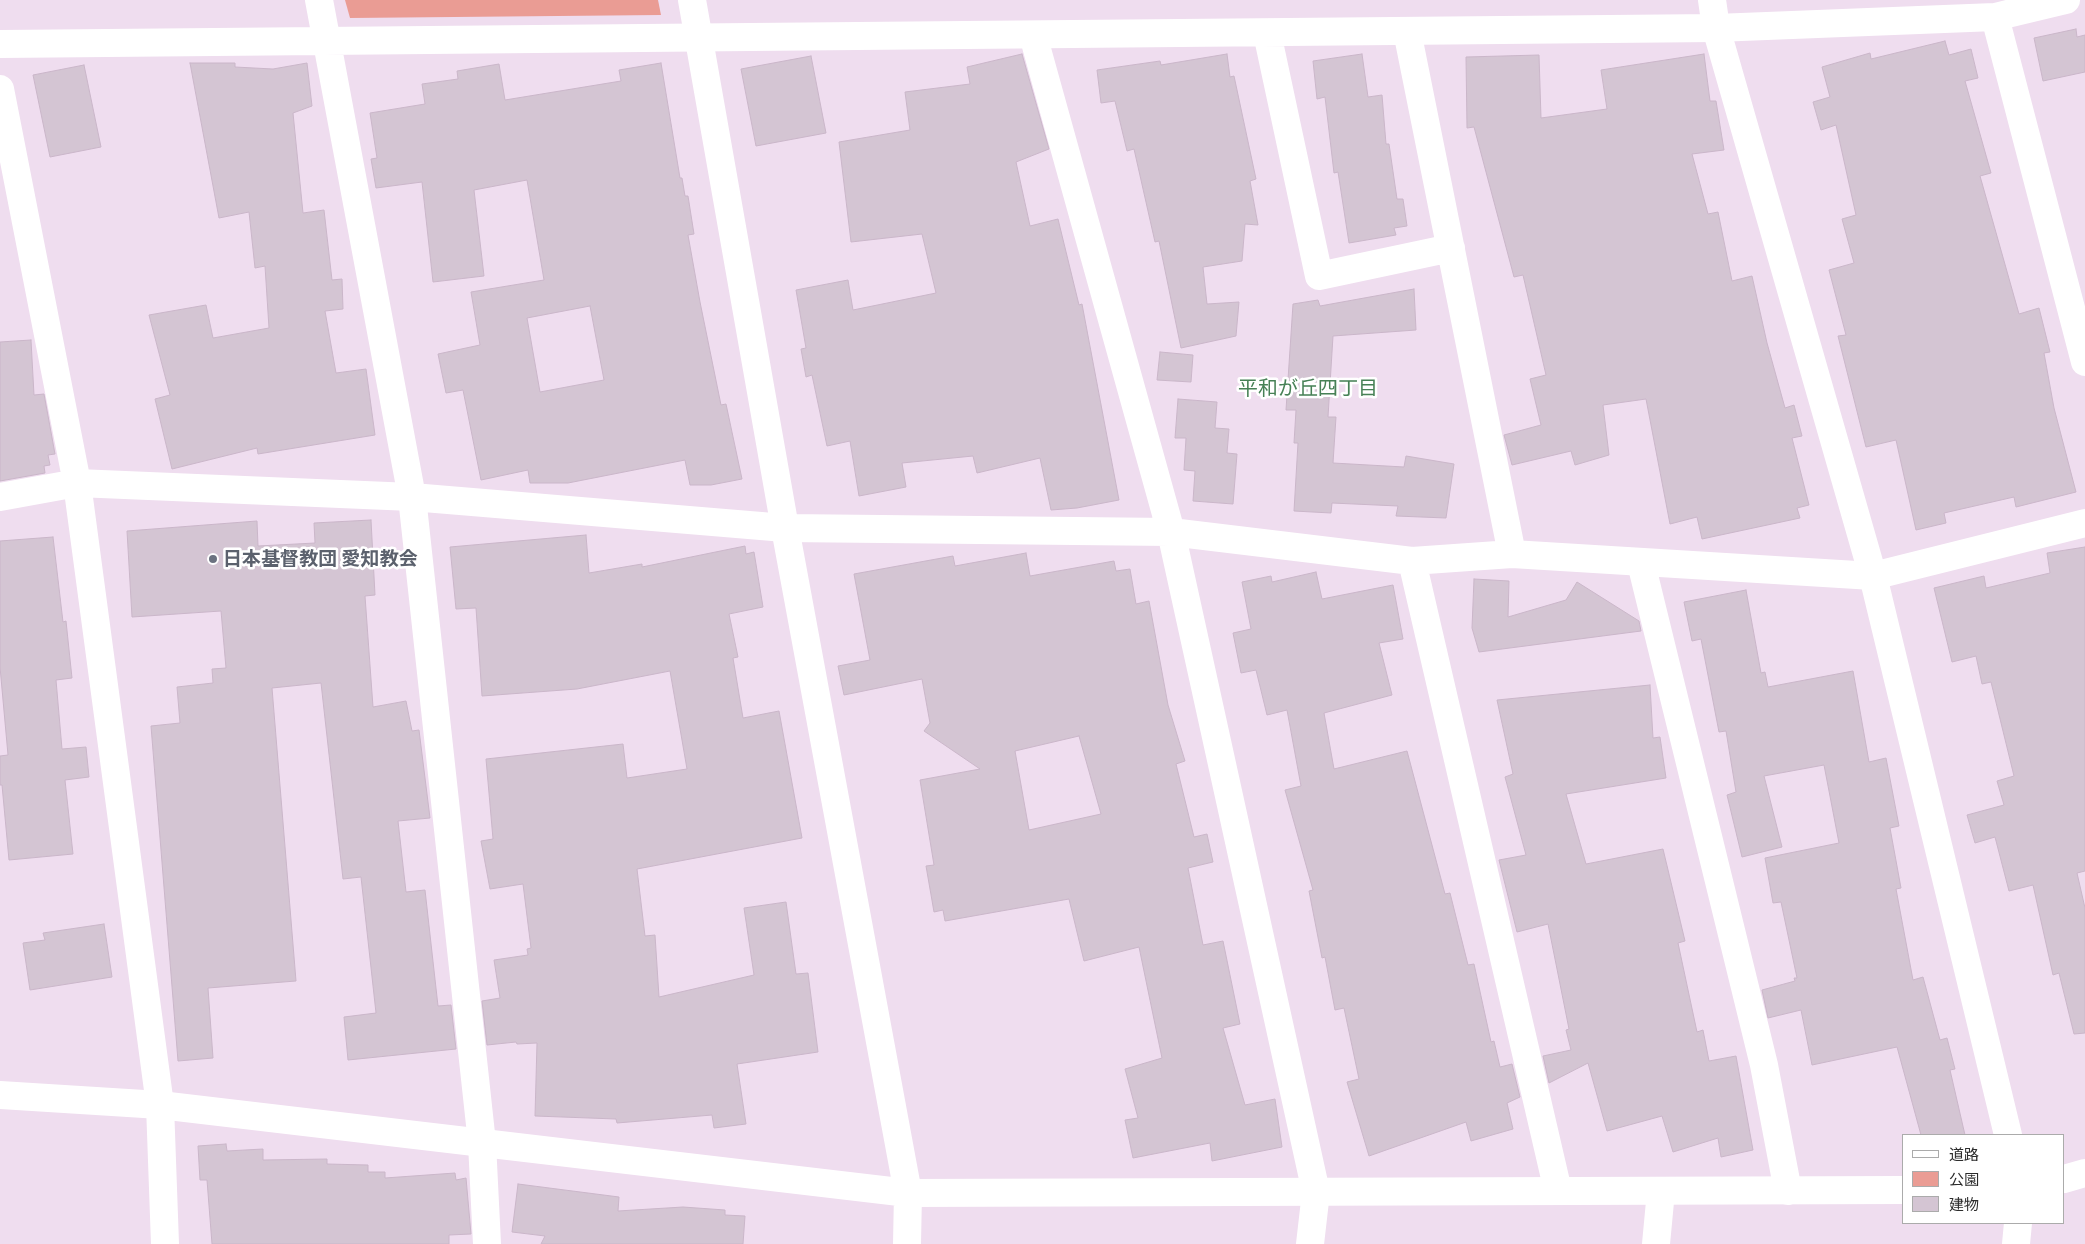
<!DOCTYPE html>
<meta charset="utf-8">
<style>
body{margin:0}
#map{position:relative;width:2085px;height:1244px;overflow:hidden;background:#efddef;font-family:Figtree,"Noto Sans JP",sans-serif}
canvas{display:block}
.legend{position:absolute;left:1902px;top:1134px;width:162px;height:90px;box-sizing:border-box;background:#fff;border:1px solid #ababab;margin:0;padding:6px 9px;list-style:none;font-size:15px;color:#2c2c2c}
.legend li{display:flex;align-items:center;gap:10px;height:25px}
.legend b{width:25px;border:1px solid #ababab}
</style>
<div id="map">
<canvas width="2085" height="1244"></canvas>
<ul class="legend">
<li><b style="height:6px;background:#fff"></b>道路</li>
<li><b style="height:14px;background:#ea9c94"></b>公園</li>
<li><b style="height:14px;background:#d4c5d3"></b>建物</li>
</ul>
</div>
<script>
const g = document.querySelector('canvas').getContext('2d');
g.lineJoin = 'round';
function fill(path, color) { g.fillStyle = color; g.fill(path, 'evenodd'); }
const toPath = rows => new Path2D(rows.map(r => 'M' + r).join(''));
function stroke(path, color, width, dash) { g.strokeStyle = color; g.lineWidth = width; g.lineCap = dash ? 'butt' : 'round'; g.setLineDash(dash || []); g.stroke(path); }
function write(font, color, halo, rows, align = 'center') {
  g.font = font + ' Figtree,"Noto Sans JP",sans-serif'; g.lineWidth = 5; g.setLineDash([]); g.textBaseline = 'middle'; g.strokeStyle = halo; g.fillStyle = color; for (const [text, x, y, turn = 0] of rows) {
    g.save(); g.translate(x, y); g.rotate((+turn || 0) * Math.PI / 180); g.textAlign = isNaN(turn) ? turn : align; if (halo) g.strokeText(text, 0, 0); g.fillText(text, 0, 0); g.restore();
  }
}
const green = toPath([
 [345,0,658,0,661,15,350,18]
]);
const building = toPath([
 [2076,29,2077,37,2085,35,2085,72,2043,81,2034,38,2076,29],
 [1945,41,1949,55,1971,49,1978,78,1965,81,1991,173,1980,176,2019,314,2039,308,2050,352,2044,353,2054,408,2076,492,2016,507,2014,497,1944,513,1946,523,1916,530,1896,440,1866,447,1838,336,1846,335,1829,270,1854,263,1842,219,1856,215,1836,125,1821,130,1813,102,1830,97,1822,67,1870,53,1871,59,1945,41],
 [1022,54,1049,149,1016,162,1030,226,1058,219,1079,305,1082,304,1119,500,1077,508,1051,510,1040,458,977,473,973,456,902,463,906,487,859,496,850,441,827,446,812,375,806,377,801,349,806,348,796,290,848,280,853,310,936,293,922,234,851,242,839,142,910,130,905,92,970,84,967,67,1022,54],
 [1227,54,1230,77,1234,76,1256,179,1250,181,1258,225,1245,224,1242,261,1203,267,1207,304,1239,302,1236,336,1181,348,1159,241,1155,242,1134,149,1127,151,1115,101,1101,103,1097,70,1160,61,1161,65,1227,54],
 [1362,54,1368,97,1382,95,1386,144,1389,144,1397,199,1403,199,1407,226,1394,228,1396,235,1349,243,1338,172,1334,173,1325,97,1317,99,1313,61,1362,54],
 [1704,54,1710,101,1716,101,1724,150,1692,154,1708,214,1718,212,1732,281,1752,276,1767,343,1785,408,1794,405,1802,436,1792,438,1809,505,1797,508,1800,518,1702,539,1697,517,1670,524,1646,399,1603,405,1609,455,1575,465,1571,451,1512,465,1504,435,1541,425,1530,379,1546,375,1523,275,1514,277,1474,127,1467,128,1466,57,1539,55,1541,118,1607,109,1601,70,1704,54],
 [811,56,826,133,756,146,741,69,811,56],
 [190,63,235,63,235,67,273,69,307,63,312,106,293,113,303,213,324,210,332,280,342,279,343,309,325,311,336,373,366,369,375,435,258,454,257,448,172,469,155,399,170,395,149,315,206,305,213,338,269,328,265,266,255,268,249,212,219,218,190,63],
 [661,63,680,178,682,178,685,196,688,196,694,234,688,235,700,302,721,405,726,404,742,479,711,485,690,485,685,460,568,483,530,483,528,470,481,480,463,390,446,393,438,354,480,345,471,292,544,280,527,180,474,190,484,276,433,282,422,182,376,188,371,159,377,158,370,113,425,104,422,84,458,79,457,71,499,64,505,100,621,81,619,70,661,63],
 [590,306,604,380,540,392,527,318,590,306],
 [84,65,101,147,50,157,33,75,84,65],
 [1414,289,1416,330,1333,336,1328,417,1336,417,1333,463,1404,467,1406,456,1454,464,1446,518,1396,516,1398,506,1332,503,1331,513,1294,511,1298,443,1294,443,1296,410,1286,410,1293,304,1318,300,1320,306,1414,289],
 [31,340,34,395,44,394,55,454,48,455,50,465,44,466,45,473,0,481,0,342,31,340],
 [1160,352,1193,355,1191,382,1157,380,1160,352],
 [1178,399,1217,402,1215,428,1229,429,1227,453,1237,454,1233,504,1193,501,1195,471,1184,470,1186,438,1175,438,1178,399],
 [371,520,375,595,365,596,373,707,406,701,412,731,419,730,430,818,398,821,406,892,425,890,438,1006,451,1005,456,1049,348,1060,344,1017,376,1013,361,877,343,879,321,683,272,688,296,981,208,988,213,1058,178,1061,151,726,180,723,177,687,213,683,212,669,226,668,221,611,132,617,127,531,257,521,258,546,315,543,314,523,371,520],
 [586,535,589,573,642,564,642,567,745,546,746,554,754,552,763,607,729,614,738,657,733,658,743,718,779,711,802,838,637,869,645,936,655,935,659,997,754,975,744,908,786,902,796,974,808,973,818,1052,737,1064,746,1124,714,1128,712,1115,617,1123,616,1119,535,1116,537,1043,517,1044,516,1042,487,1045,482,1001,500,998,494,960,528,955,527,949,531,948,523,884,490,889,481,841,493,839,486,759,623,744,627,778,687,769,670,671,577,689,482,696,476,608,456,609,450,547,586,535],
 [53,537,63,622,66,621,72,678,56,680,62,749,86,747,89,777,65,780,73,854,9,860,2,785,0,785,0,756,8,755,0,667,0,541,53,537],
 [2085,547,2085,871,2077,873,2085,908,2085,1033,2074,1034,2059,973,2053,975,2033,885,2009,891,1995,837,1975,843,1967,815,2004,805,1997,781,2014,776,1991,682,1982,684,1976,656,1952,662,1934,588,1984,576,1986,588,2050,573,2047,553,2085,547],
 [1026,553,1030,576,1114,561,1116,571,1130,569,1136,604,1149,601,1168,705,1185,761,1176,764,1194,837,1207,834,1213,862,1188,868,1203,945,1223,941,1240,1024,1223,1028,1245,1105,1275,1099,1282,1147,1212,1161,1210,1143,1133,1158,1125,1120,1138,1118,1125,1069,1162,1058,1139,947,1084,961,1069,899,945,921,943,910,934,912,926,866,934,865,920,780,980,769,924,731,930,723,922,679,844,695,838,666,870,660,854,574,953,556,955,566,1026,553],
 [1079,736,1101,814,1029,830,1015,751,1079,736],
 [1316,572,1322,599,1393,585,1403,639,1379,643,1392,695,1324,713,1334,769,1407,751,1445,894,1450,893,1468,965,1474,964,1491,1042,1494,1041,1500,1067,1512,1064,1520,1097,1507,1103,1513,1129,1471,1141,1466,1122,1369,1156,1347,1082,1359,1079,1344,1008,1335,1010,1325,957,1322,958,1309,891,1313,890,1285,790,1301,786,1287,710,1267,715,1256,670,1241,673,1233,633,1251,629,1242,582,1271,576,1272,582,1316,572],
 [1474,579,1509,581,1508,617,1566,600,1577,582,1639,621,1641,631,1479,652,1472,628,1474,579],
 [1746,590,1761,673,1765,672,1768,687,1853,671,1869,762,1886,758,1899,826,1890,828,1901,888,1896,889,1913,980,1923,977,1940,1040,1947,1038,1955,1069,1950,1070,1965,1135,1921,1135,1897,1047,1812,1065,1801,1010,1768,1018,1762,990,1795,981,1794,978,1797,978,1781,902,1773,903,1765,858,1839,843,1824,765,1764,776,1782,847,1742,857,1727,795,1736,792,1726,731,1719,732,1701,639,1692,641,1684,602,1746,590],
 [1650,685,1653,738,1660,737,1666,778,1566,794,1586,864,1663,849,1685,941,1678,943,1697,1032,1703,1030,1709,1061,1736,1056,1753,1150,1721,1157,1718,1138,1673,1152,1662,1116,1607,1131,1588,1063,1549,1083,1543,1056,1571,1050,1566,1030,1569,1029,1548,924,1517,932,1499,860,1526,855,1505,777,1513,774,1497,700,1650,685],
 [104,924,112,977,30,990,23,943,45,940,43,933,104,924],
 [226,1144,227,1151,263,1149,263,1160,327,1159,327,1164,368,1165,368,1172,385,1172,385,1178,455,1173,456,1180,466,1178,471,1234,449,1235,449,1244,212,1244,207,1180,200,1180,198,1146,226,1144],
 [518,1184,619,1197,618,1211,683,1207,725,1210,725,1215,745,1216,743,1244,541,1244,545,1236,512,1232,518,1184]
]);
const minor = toPath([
 [319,0,412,497,482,1143,487,1244],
 [1995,17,2085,362],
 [1407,31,1512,554],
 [1267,33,1319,276,1451,248],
 [1033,35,1171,532,1316,1192,1310,1244],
 [0,44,1716,28,1995,17,2066,0],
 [0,89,77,483,160,1105,165,1244],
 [0,497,77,483,412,497,785,528,1171,532,1412,561,1512,554,1873,576,2085,523],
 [1412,561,1558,1191],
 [1641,563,1764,1065,1788,1191],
 [1656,1244,1661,1191]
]);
const tertiary = toPath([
 [692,0,785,528,908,1193,907,1244],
 [1712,0,1716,28,1873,576,2008,1135],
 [0,1095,160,1105,908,1193,1904,1190],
 [2064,1179,2085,1173],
 [2016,1244,2018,1223]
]);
const markers = [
 [213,559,5,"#6b7280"]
];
const worshipNames = [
 ["日本基督教団 愛知教会",223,559]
];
const neighbourhoodNames = [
 ["平和が丘四丁目",1308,389]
];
fill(green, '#ea9c94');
fill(building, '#d4c5d3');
stroke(building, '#cab6c9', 1);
stroke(minor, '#fff', 28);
stroke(tertiary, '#fff', 28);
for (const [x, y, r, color] of markers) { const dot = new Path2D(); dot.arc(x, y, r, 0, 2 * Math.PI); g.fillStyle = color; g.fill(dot); stroke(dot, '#fff', 2); }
write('bold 19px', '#5b616d', '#fff', worshipNames, 'left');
write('20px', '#478156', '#fff', neighbourhoodNames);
</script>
